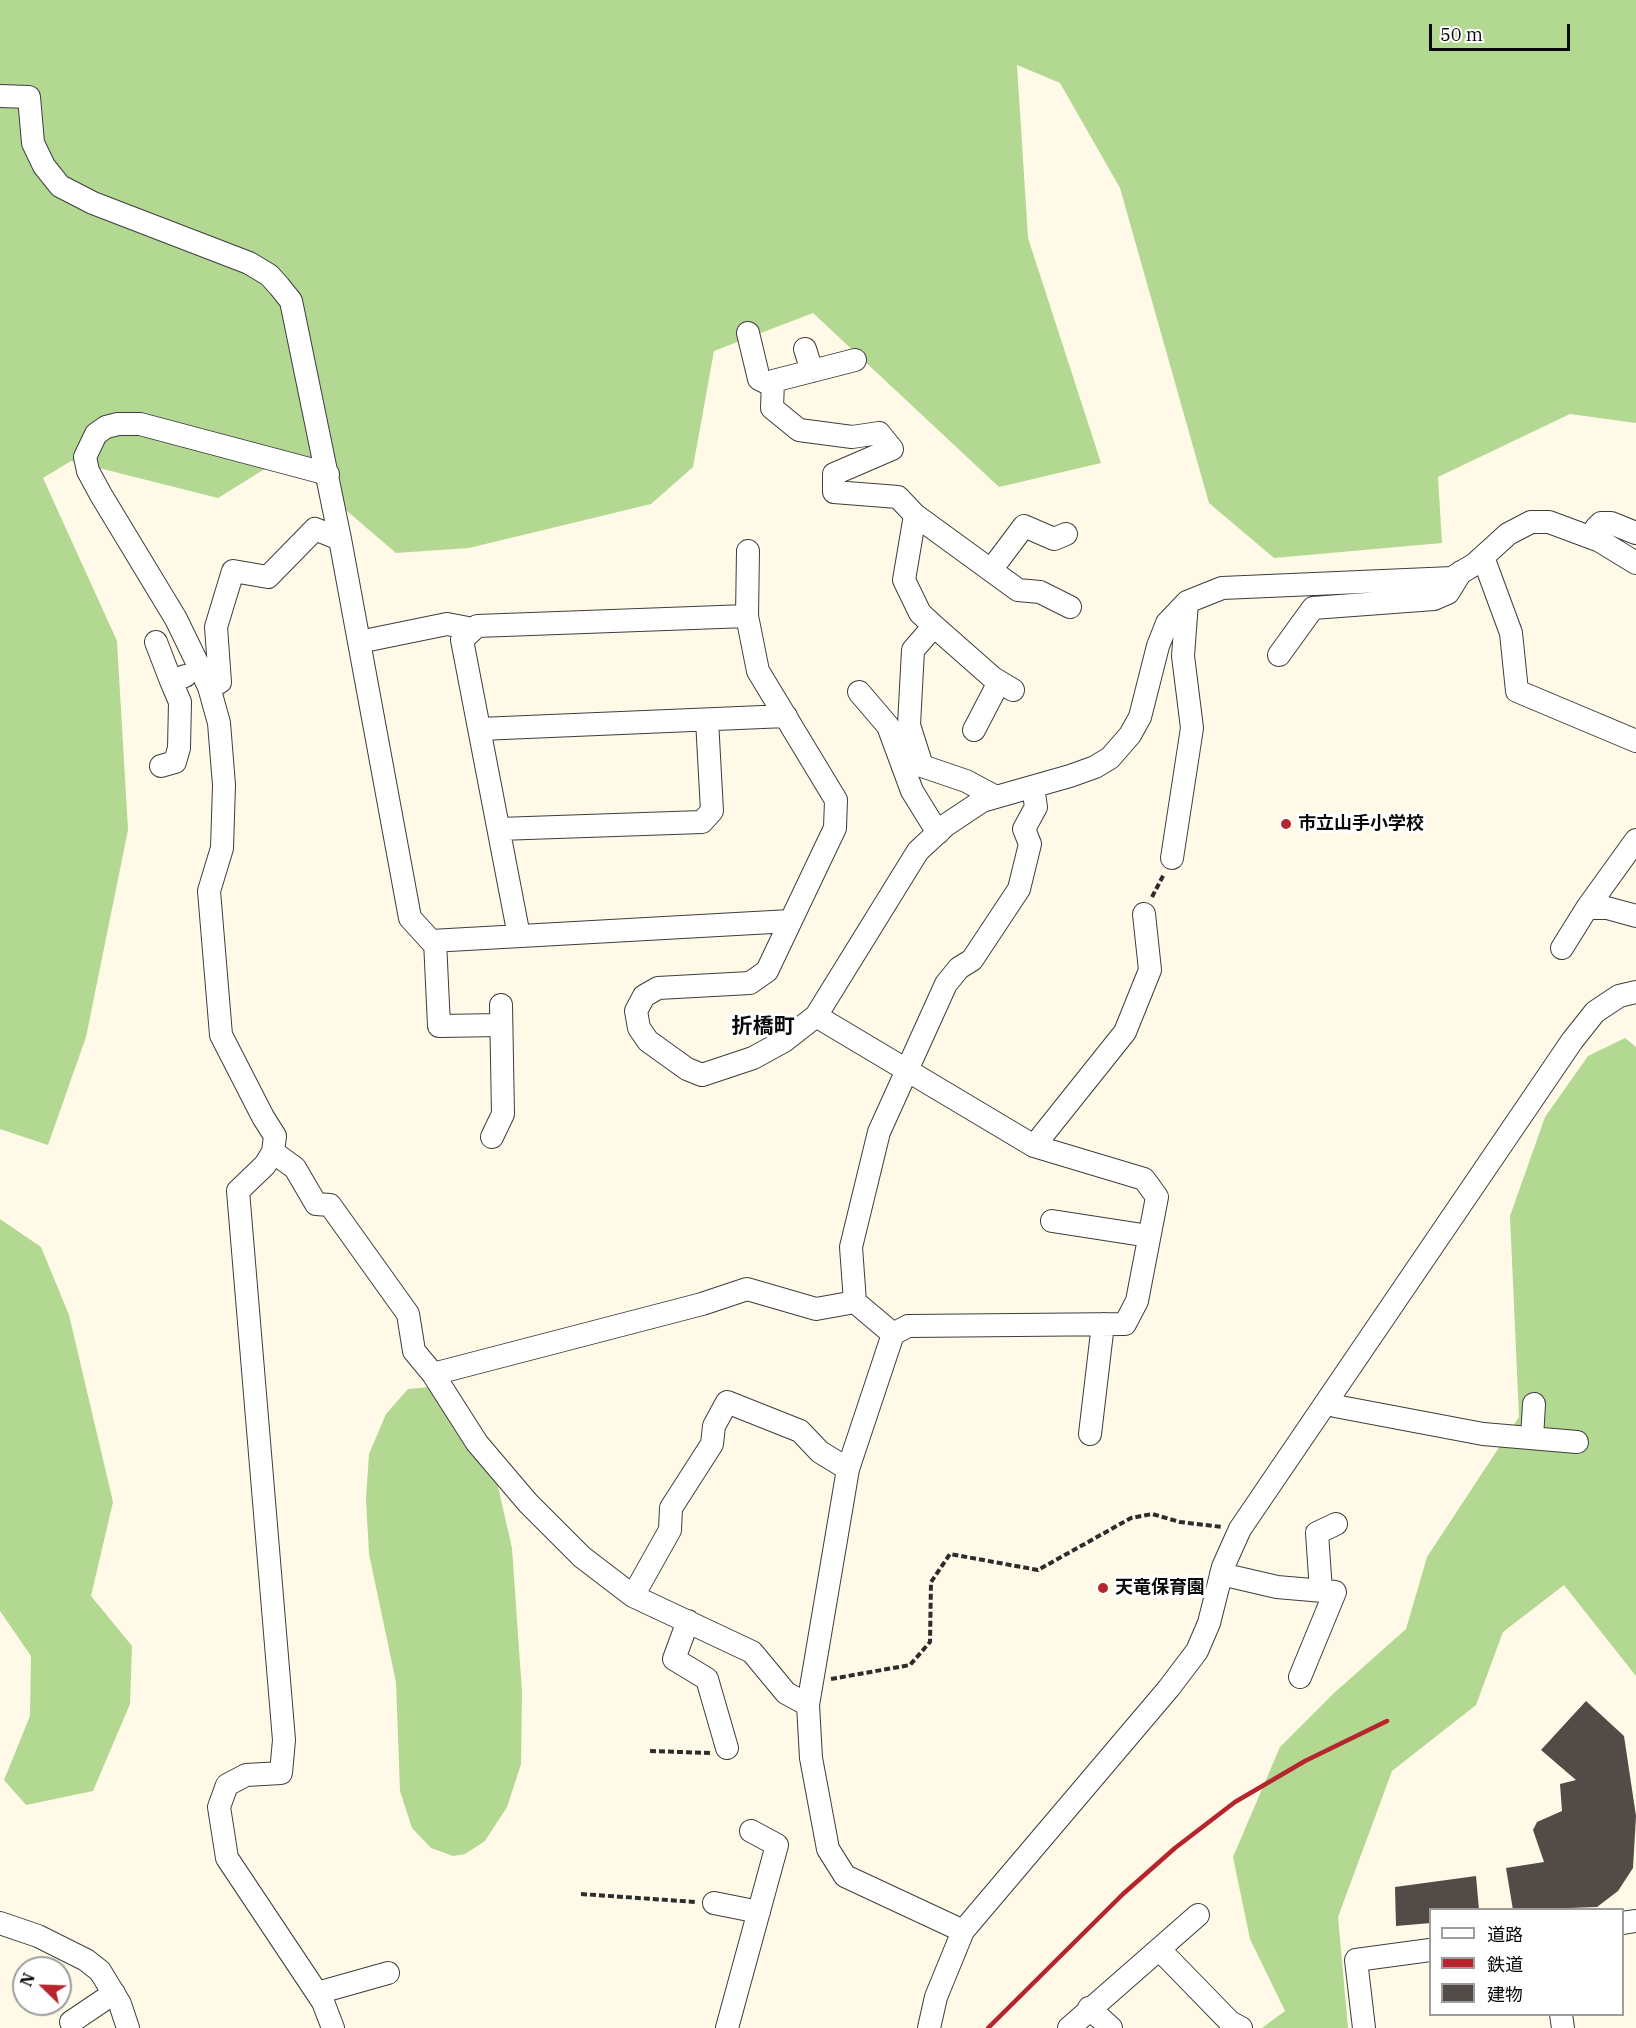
<!DOCTYPE html>
<meta charset="utf-8">
<style>
body{margin:0}
#map{position:relative;width:1636px;height:2028px;overflow:hidden;background:#fffae7;font-family:"IBM Plex Serif","Noto Sans JP",serif}
canvas{display:block}
.legend{position:absolute;left:1429px;top:1908px;width:195px;height:108px;box-sizing:border-box;background:#fff;border:2px solid #9d9d9d;margin:0;padding:8px 10px;list-style:none;font-size:18px;color:#0a0a0a}
.legend li{display:flex;align-items:center;gap:12px;height:30px}
.legend b{width:30px;border:2px solid #9d9d9d}
.north{position:absolute;left:12px;top:1956px;width:60px;height:60px;box-sizing:border-box;background:#fff;border:2px solid #9d9d9d;border-radius:50%;rotate:293deg;font-size:16px;font-weight:700;line-height:24px;text-align:center;color:#0a0a0a}
.north::after{content:'';display:block;margin:auto;width:21px;height:27px;background:#b7252c;clip-path:polygon(50% 0,100% 100%,50% 72%,0 100%)}
.scale{position:absolute;left:1429px;top:24px;width:141px;height:27px;box-sizing:border-box;border:3px solid #0a0a0a;border-top:0;padding-left:8px;font-size:18px;line-height:21px;white-space:nowrap;color:#0a0a0a;-webkit-text-stroke:4px #fff;paint-order:stroke}
</style>
<div id="map">
<canvas width="1636" height="2028"></canvas>
<ul class="legend">
<li><b style="height:8px;background:#fff"></b>道路</li>
<li><b style="height:8px;background:#b7252c"></b>鉄道</li>
<li><b style="height:16px;background:#524b47"></b>建物</li>
</ul>
<div class="north">N</div>
<div class="scale">50 m</div>
</div>
<script>
const g = document.querySelector('canvas').getContext('2d');
g.lineJoin = 'round';
function fill(path, color) { g.fillStyle = color; g.fill(path, 'evenodd'); }
const toPath = rows => new Path2D(rows.map(r => 'M' + r).join(''));
function stroke(path, color, width, dash) { g.strokeStyle = color; g.lineWidth = width; g.lineCap = dash ? 'butt' : 'round'; g.setLineDash(dash || []); g.stroke(path); }
function write(font, color, halo, rows, align = 'center') {
  g.font = font + ' "IBM Plex Serif","Noto Sans JP",serif'; g.lineWidth = 6; g.setLineDash([]); g.textBaseline = 'middle'; g.strokeStyle = halo; g.fillStyle = color; for (const [text, x, y, turn = 0] of rows) {
    g.save(); g.translate(x, y); g.rotate((+turn || 0) * Math.PI / 180); g.textAlign = isNaN(turn) ? turn : align; if (halo) g.strokeText(text, 0, 0); g.fillText(text, 0, 0); g.restore();
  }
}
const forest = toPath([
 [0,0,1636,0,1636,423,1570,414,1438,477,1442,543,1274,558,1209,503,1120,188,1060,83,1017,65,1028,238,1101,463,999,487,813,313,714,351,693,467,651,504,469,548,396,553,284,457,218,498,71,461,43,478,117,641,128,830,86,1037,48,1145,0,1129],
 [1625,1038,1636,1047,1636,1676,1564,1585,1503,1632,1476,1705,1392,1771,1338,1917,1348,2028,1262,2028,1285,2011,1250,1939,1233,1857,1280,1747,1333,1694,1406,1629,1427,1557,1519,1417,1510,1216,1545,1117,1588,1056],
 [0,1219,41,1247,69,1315,113,1502,91,1596,132,1646,130,1704,93,1791,26,1805,4,1780,30,1716,31,1656,0,1611],
 [430,1387,496,1478,512,1548,522,1692,521,1764,507,1807,485,1841,465,1854,453,1856,431,1848,412,1828,400,1791,396,1682,369,1554,366,1499,369,1454,386,1414,408,1389]
]);
const building = toPath([
 [1586,1701,1624,1736,1636,1816,1633,1868,1618,1891,1597,1907,1513,1910,1506,1868,1544,1862,1533,1830,1537,1822,1562,1811,1560,1784,1576,1780,1541,1750],
 [1476,1876,1479,1910,1431,1910,1431,1923,1396,1926,1395,1887]
]);
const path = toPath([
 [1152,897,1164,874],
 [831,1679,910,1665,930,1642,931,1582,950,1554,1038,1570,1131,1518,1152,1514,1180,1522,1222,1527],
 [650,1751,710,1753],
 [581,1894,696,1902]
]);
const minor = toPath([
 [0,96,29,97,33,143,44,166,60,186,93,203,249,263,269,275,279,286,291,301,340,539],
 [748,333,759,379,773,386],
 [805,349,812,371],
 [855,360,773,381,772,408,799,430,852,437,879,433,892,449,834,474,834,492,898,497,915,515],
 [328,474,140,424,118,424,106,427,96,434,85,457,88,471,101,495,176,619,209,687,219,723,224,785,222,848,209,891,221,1035,263,1117,275,1136,273,1152,265,1165,238,1191,284,1740,281,1773,246,1775,227,1785,219,1807,227,1858,323,2002,333,2028],
 [1592,538,1596,528,1601,523,1611,523,1636,533],
 [1483,557,1511,633,1517,691,1636,741],
 [991,570,1024,526,1054,539,1066,534],
 [747,616,748,551],
 [934,626,920,613,904,580,915,515,1018,590,1040,592,1070,607],
 [156,642,171,681,185,676],
 [359,642,447,624,473,629],
 [1279,655,1313,608,1434,599,1448,593,1461,572],
 [209,687,220,682,216,627,233,571,268,577,315,529,340,539,410,918,431,941,790,921],
 [859,692,888,726,912,791,938,833],
 [480,729,786,716],
 [974,730,999,682],
 [161,766,175,762,179,748,180,702,171,681],
 [996,797,966,781,922,766,909,725,913,650,934,626,993,678,1013,690],
 [499,829,702,822,712,811,707,720],
 [1172,858,1192,728,1183,656,1187,602],
 [1587,908,1636,840],
 [519,936,462,640,477,626,747,616,758,671,836,800,835,828,767,971,750,983,658,988,644,996,636,1011,639,1028,648,1041,687,1069,702,1075,753,1058,784,1041,816,1016,918,851,946,825,982,801,1070,776,1095,767,1110,758,1130,735,1140,717,1158,646,1167,623,1187,602,1222,588,1452,578,1475,564,1508,534,1531,522,1549,522,1600,541,1636,563],
 [435,941,439,1026,500,1025],
 [1562,948,1587,908,1607,908,1636,916],
 [816,1016,1034,1146,1144,1179,1157,1197,1137,1301,1125,1324,908,1326,893,1334,848,1469,808,1705,811,1758,828,1849,845,1876,963,1931],
 [492,1137,503,1114,501,1005],
 [1034,1146,1125,1032,1150,970,1144,914],
 [273,1152,295,1168,316,1204,330,1205,408,1314,414,1351,433,1374,477,1443,528,1503,582,1557,633,1596,752,1652,786,1693,808,1705],
 [1052,1221,1149,1236],
 [893,1334,855,1302,851,1247,879,1132,946,984,959,968,972,960,1019,889,1030,844,1024,829,1036,807,1033,787],
 [433,1374,702,1304,747,1289,816,1309,855,1302],
 [1327,1402,1335,1406,1483,1434,1577,1442],
 [1090,1434,1103,1324],
 [1532,1438,1534,1404],
 [1221,1574,1277,1587,1335,1592,1300,1677],
 [1321,1591,1317,1533,1336,1524],
 [633,1596,670,1530,671,1508,712,1444,714,1426,727,1402,800,1431,820,1452,848,1469],
 [688,1621,674,1659,707,1679,727,1748],
 [714,1903,759,1912],
 [0,1923,38,1936,86,1960,100,1971,120,2004,128,2028],
 [1622,1923,1636,1921],
 [1159,1949,1230,2022,1241,2028],
 [317,1993,388,1973],
 [1089,2008,1111,2028],
 [1561,2014,1563,2028],
 [71,2022,114,1993],
 [727,2028,777,1845,751,1831],
 [929,2028,936,1997,963,1931,1169,1688,1197,1651,1209,1623,1223,1567,1240,1529,1572,1041,1595,1012,1619,996,1636,992],
 [1069,2028,1198,1915],
 [1364,2028,1356,1960,1430,1950]
]);
const rail = toPath([
 [988,2028,1123,1894,1175,1848,1235,1802,1305,1761,1387,1721]
]);
const markers = [
 [1286,824,6,"#b7252c"],
 [1103,1588,6,"#b7252c"]
];
const poiNames = [
 ["市立山手小学校",1298,824],
 ["天竜保育園",1115,1588]
];
const quarterNames = [
 ["折橋町",763,1027]
];
fill(forest, '#b2d892');
fill(building, '#524b47');
stroke(minor, '#3d3d3d', 24);
stroke(path, '#2c2c2c', 4, [6, 3]);
stroke(minor, '#fff', 22);
stroke(rail, '#b7252c', 4.5);
for (const [x, y, r, color] of markers) { const dot = new Path2D(); dot.arc(x, y, r, 0, 2 * Math.PI); g.fillStyle = color; g.fill(dot); stroke(dot, '#fff', 2); }
write('bold 18px', '#0a0a0a', '#fff', poiNames, 'left');
write('bold 21px', '#0a0a0a', '#fff', quarterNames);
</script>
